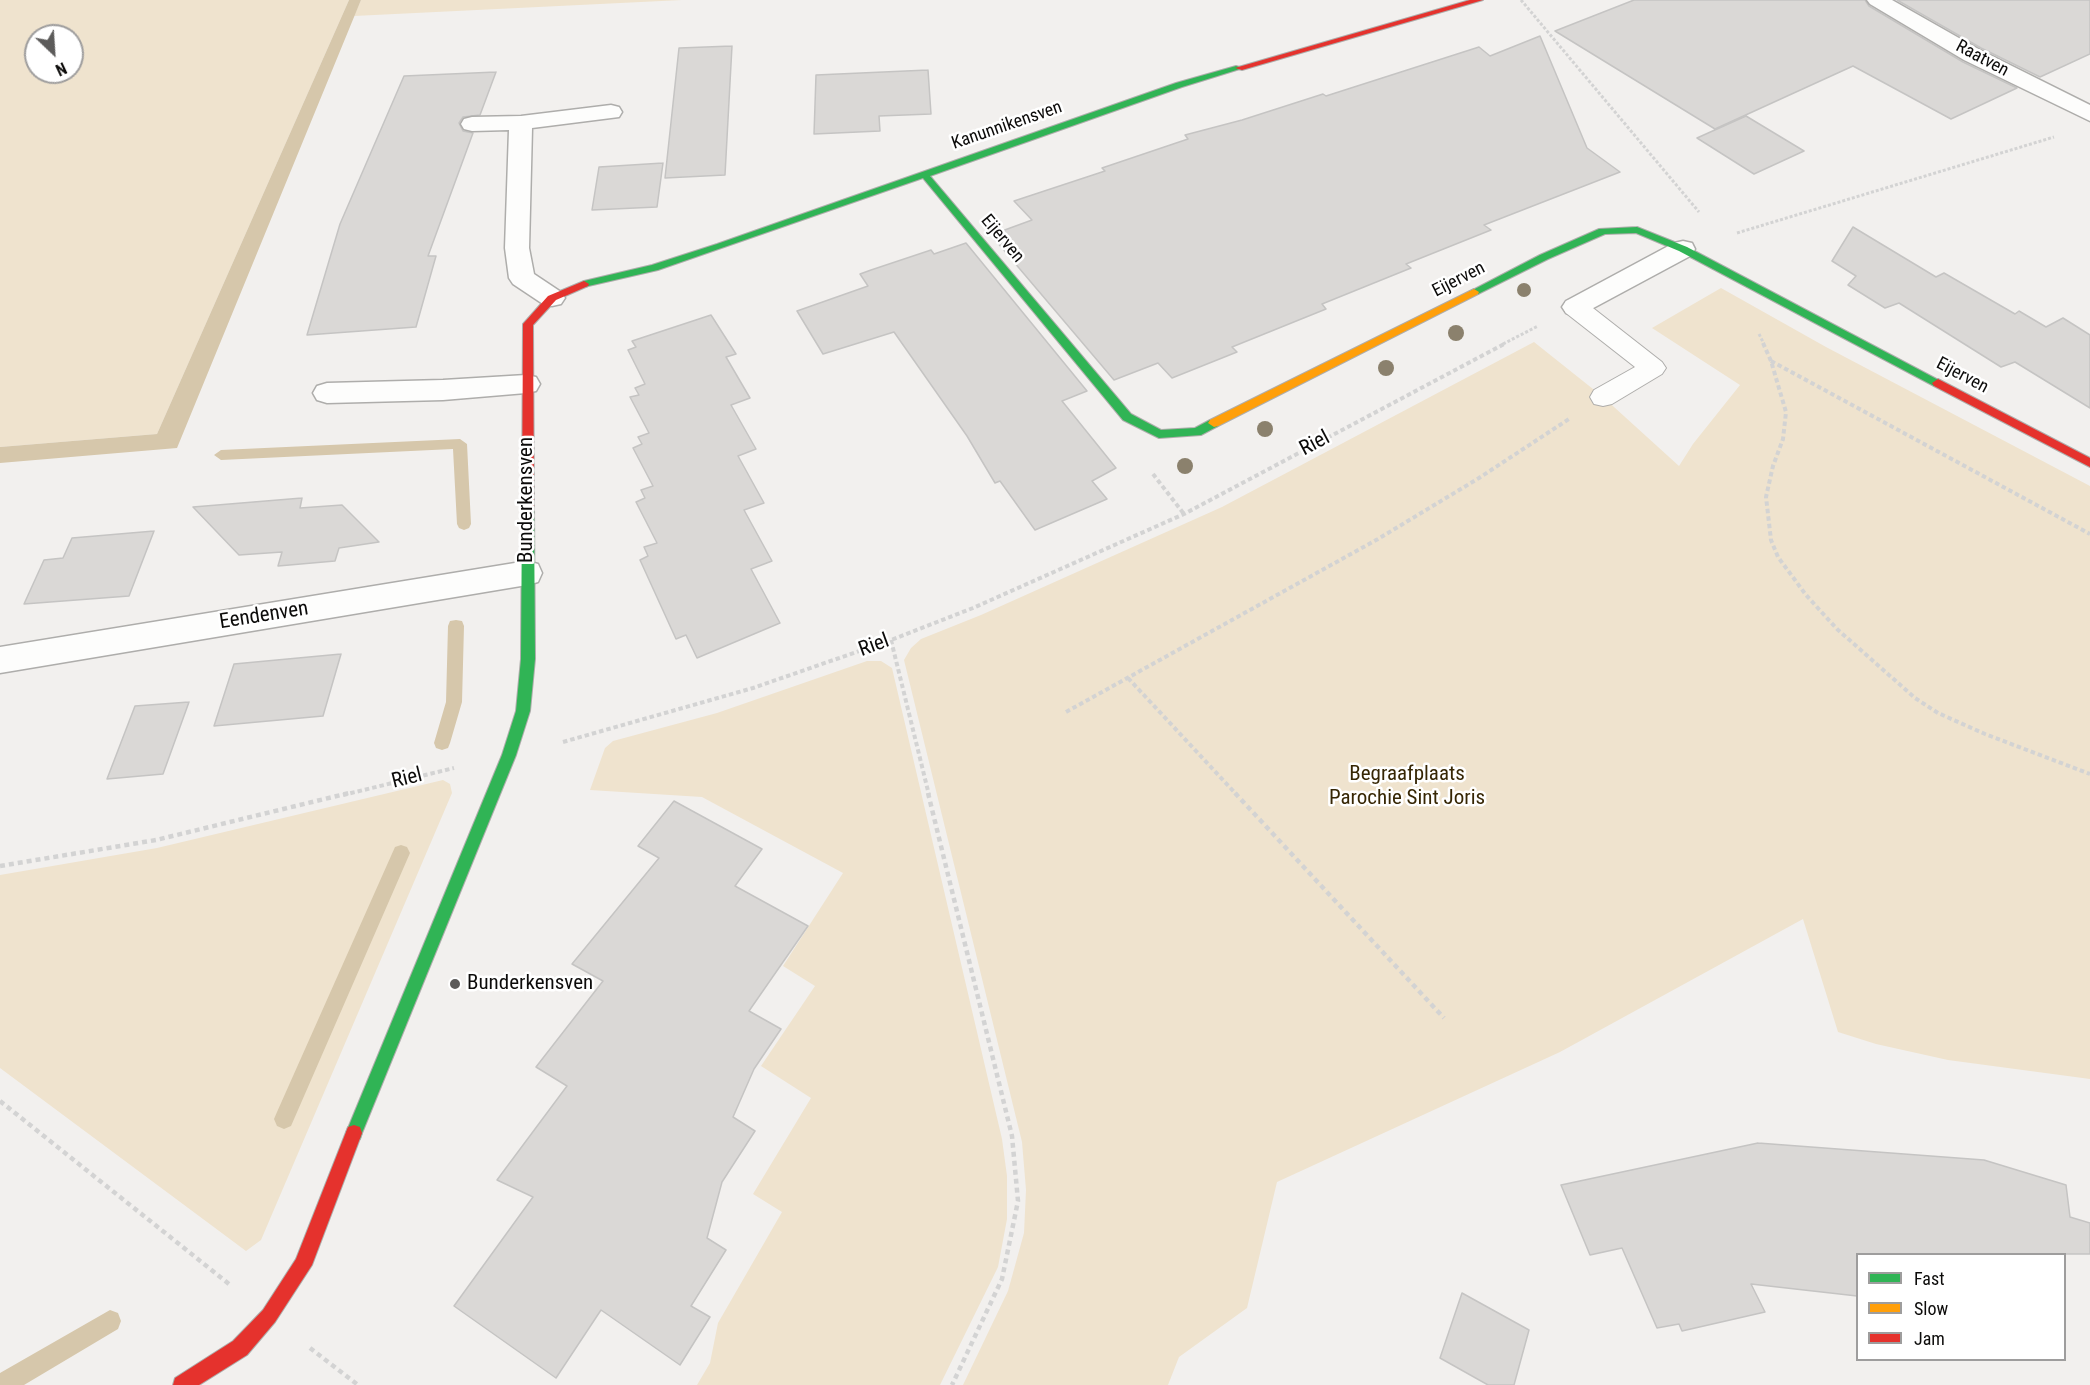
<!DOCTYPE html>
<style>
body{margin:0}
#map{position:relative;width:2090px;height:1385px;overflow:hidden;background:#f2f0ee;font-family:"Roboto Condensed",sans-serif}
canvas{display:block}
.legend{position:absolute;left:1856px;top:1253px;width:210px;height:108px;box-sizing:border-box;background:#fff;border:2px solid #9e9d9d;margin:0;padding:8px 10px;list-style:none;font-size:18px;color:#0c0b0a}
.legend li{display:flex;align-items:center;gap:12px;height:30px}
.legend b{width:30px;border:2px solid #9e9d9d}
.north{position:absolute;left:24px;top:24px;width:60px;height:60px;box-sizing:border-box;background:#fff;border:2px solid #9e9d9d;border-radius:50%;rotate:155deg;font-size:16px;font-weight:700;line-height:24px;text-align:center;color:#0c0b0a}
.north::after{content:'';display:block;margin:auto;width:21px;height:27px;background:#5c5b5a;clip-path:polygon(50% 0,100% 100%,50% 72%,0 100%)}
</style>
<div id="map">
<canvas width="2090" height="1385"></canvas>
<ul class="legend">
<li><b style="height:8px;background:#30b455"></b>Fast</li>
<li><b style="height:8px;background:#ff9f0a"></b>Slow</li>
<li><b style="height:8px;background:#e5322d"></b>Jam</li>
</ul>
<div class="north">N</div>
</div>
<script>
const g = document.querySelector('canvas').getContext('2d');
g.lineJoin = 'round';
function fill(path, color) { g.fillStyle = color; g.fill(path, 'evenodd'); }
const toPath = rows => new Path2D(rows.map(r => 'M' + r).join(''));
function stroke(path, color, width, dash) { g.strokeStyle = color; g.lineWidth = width; g.lineCap = dash ? 'butt' : 'round'; g.setLineDash(dash || []); g.stroke(path); }
function write(font, color, halo, rows, align = 'center') {
  g.font = font + ' "Roboto Condensed",sans-serif'; g.lineWidth = 5; g.setLineDash([]); g.textBaseline = 'middle'; g.strokeStyle = halo; g.fillStyle = color; for (const [text, x, y, turn = 0] of rows) {
    g.save(); g.translate(x, y); g.rotate((+turn || 0) * Math.PI / 180); g.textAlign = isNaN(turn) ? turn : align; if (halo) g.strokeText(text, 0, 0); g.fillText(text, 0, 0); g.restore();
  }
}
const green = toPath([
 [0,0,349,0,157,434,0,447],
 [36,36,72,36,72,72,36,72],
 [361,0,682,0,354,16],
 [1721,288,1826,347,2090,486,2090,1079,1948,1060,1876,1044,1838,1032,1803,919,1560,1052,1277,1182,1247,1308,1179,1357,1168,1385,963,1385,1008,1291,1024,1233,1026,1190,1022,1142,904,660,911,648,921,639,981,615,1222,507,1534,342,1603,397,1679,466,1693,444,1740,385,1652,328],
 [867,661,881,661,892,668,1002,1139,1007,1176,1007,1219,998,1267,940,1385,697,1385,710,1363,718,1323,782,1212,753,1194,811,1098,761,1066,815,986,783,966,843,873,702,797,590,790,605,748,613,741,717,713],
 [443,780,450,784,452,793,261,1240,246,1251,0,1068,0,875,157,848]
]);
const water = toPath([
 [349,0,361,0,177,448,0,463,0,447,157,434]
]);
const stream = toPath([
 [460,439,467,444,471,524,469,528,464,530,459,528,457,524,453,449,221,460,214,455,221,450,460,439],
 [456,620,462,621,464,626,462,702,450,743,448,748,442,750,436,748,434,743,446,702,448,626,450,621,456,620],
 [401,845,407,847,410,853,291,1126,284,1129,277,1126,274,1119,277,1112,395,847,401,845],
 [110,1310,118,1313,121,1321,118,1329,24,1385,0,1385,0,1373,110,1310]
]);
const building = toPath([
 [1634,0,1865,0,1869,6,1963,62,2017,88,1951,119,1853,66,1715,129,1555,31,1634,0],
 [1897,0,2090,0,2090,54,2040,77,1981,48,1897,0],
 [1540,36,1587,148,1620,172,1484,225,1491,230,1406,264,1411,268,1322,304,1326,309,1232,347,1237,352,1172,378,1158,363,1114,380,991,235,1032,220,1014,201,1105,171,1102,168,1188,139,1185,135,1242,120,1323,94,1326,96,1479,47,1490,56,1540,36],
 [732,46,725,175,665,178,679,48,732,46],
 [928,70,931,114,879,116,880,131,814,134,816,75,928,70],
 [496,72,480,115,463,117,459,123,463,131,473,133,428,256,436,256,416,327,307,335,340,224,404,76,496,72],
 [1746,116,1804,151,1754,174,1697,138,1746,116],
 [663,163,657,207,592,210,599,167,663,163],
 [1853,227,1936,277,1944,273,2015,314,2019,311,2046,327,2063,318,2090,335,2090,408,2015,362,2001,367,1899,303,1885,308,1848,285,1856,276,1832,261,1853,227],
 [966,243,1087,391,1062,401,1116,468,1092,481,1107,499,1035,530,1000,481,995,483,967,436,894,332,823,354,797,311,868,286,860,274,871,270,931,250,934,254,966,243],
 [711,315,736,354,726,357,750,398,731,405,756,449,738,456,764,503,744,510,772,561,751,569,780,623,697,658,686,635,676,639,640,560,648,556,644,547,657,543,636,502,645,498,641,490,653,486,633,448,642,444,638,437,649,433,630,397,639,395,635,388,645,384,628,350,636,347,632,341,711,315],
 [302,498,300,508,342,505,379,542,339,548,335,561,278,566,282,552,239,555,193,507,302,498],
 [154,531,129,596,24,604,44,560,63,558,72,538,154,531],
 [341,654,323,716,214,726,234,664,341,654],
 [189,702,163,774,107,779,135,706,189,702],
 [674,801,762,849,735,886,808,926,749,1011,781,1029,754,1069,733,1117,755,1131,722,1182,707,1238,726,1250,691,1306,710,1317,680,1365,601,1310,556,1378,454,1306,533,1197,497,1180,567,1086,536,1067,603,981,572,964,659,858,638,846,674,801],
 [1758,1143,1984,1160,2066,1185,2070,1217,2090,1223,2090,1254,1857,1254,1857,1296,1751,1284,1765,1312,1682,1331,1679,1324,1657,1328,1622,1248,1590,1255,1561,1185,1758,1143],
 [1462,1293,1529,1330,1514,1385,1488,1385,1440,1358,1462,1293]
]);
const pathFar2 = toPath([
 [1521,0,1699,212],
 [1737,233,2054,137],
 [1759,334,1764,344],
 [1503,344,1538,326]
]);
const pathFar1 = toPath([
 [1763,343,1771,361,1786,412,1783,439,1773,466,1766,497,1771,540,1778,557,1806,595,1837,629,1915,698,1938,713,1985,734,2090,774],
 [1771,361,2090,534],
 [1153,474,1184,514],
 [891,640,929,795],
 [1128,678,1237,795],
 [1066,712,1378,539,1479,478,1569,419],
 [563,742,753,688,891,640,973,608,1184,514,1506,343],
 [343,795,454,768]
]);
const path = toPath([
 [928,793,1012,1136,1018,1201,1002,1279,952,1385],
 [1235,793,1444,1018],
 [0,866,156,840,349,793],
 [0,1101,229,1284],
 [310,1348,358,1385]
]);
const lane = toPath([
 [1575,299,1584,301,1662,362,1666,368,1662,374,1612,404,1603,406,1594,404,1590,397,1594,390,1635,367,1566,313,1563,307,1566,301,1575,299]
]);
const street = toPath([
 [1867,0,1892,0,1980,50,2090,105,2090,121,1964,60,1870,4,1867,0],
 [611,105,619,107,622,112,619,117,532,128,529,248,534,274,561,292,565,298,561,304,552,306,543,304,513,284,509,278,505,248,509,130,472,131,464,129,461,124,464,119,472,117,521,116,611,105],
 [1683,241,1692,243,1695,249,1692,255,1584,313,1575,316,1566,313,1562,307,1566,301,1674,243,1683,241],
 [526,375,536,377,540,384,536,391,526,393,443,400,327,403,317,400,313,393,317,386,327,383,443,380,526,375],
 [527,561,538,564,542,573,538,582,527,585,0,673,0,647,527,561]
]);
const fast = toPath([
 [1236,66,1243,68,1182,87,930,176,1131,414,1161,430,1195,428,1210,420,1218,420,1218,426,1201,435,1159,438,1123,420,923,178,658,270,584,287,579,284,584,281,652,265,717,244,1176,83,1236,66],
 [1637,227,1687,247,1944,383,1942,386,1934,386,1679,251,1636,233,1605,234,1548,259,1478,294,1470,294,1469,292,1540,255,1599,229,1637,227],
 [528,501,534,506,535,659,530,711,516,755,362,1133,360,1139,354,1141,348,1139,346,1133,502,755,516,711,521,659,522,506,528,501]
]);
const slow = toPath([
 [1474,289,1479,292,1478,294,1218,426,1214,427,1208,423,1210,420,1474,289]
]);
const jam = toPath([
 [1470,0,1483,0,1242,70,1235,68,1470,0],
 [584,281,589,284,588,286,556,300,533,325,534,506,528,511,522,506,523,324,548,296,584,281],
 [1938,379,2090,458,2090,467,1934,386,1932,383,1938,379],
 [354,1125,360,1127,362,1133,312,1265,275,1322,247,1355,199,1385,173,1385,175,1378,233,1341,263,1310,296,1259,348,1127,354,1125]
]);
const trees = [
 [1524,290,7],
 [1456,333,8],
 [1386,368,8],
 [1265,429,8],
 [1185,466,8]
];
const markers = [
 [455,984,6,"#5c5b5a"]
];
const farStreetnames = [
 ["Raatven",1982,59,28],
 ["Kanunnikensven",1007,126,-19],
 ["Eijerven",1002,239,50],
 ["Eijerven",1459,280,-27],
 ["Eijerven",1962,376,28]
];
const streetNames = [
 ["Riel",1315,444,-28],
 ["Bunderkensven",527,500,-90],
 ["Eendenven",264,616,-9],
 ["Riel",874,646,-20],
 ["Riel",407,779,-14]
];
const parkNames = [
 ["Begraafplaats",1407,775],
 ["Parochie Sint Joris",1407,799]
];
const poiNames = [
 ["Bunderkensven",467,984]
];
fill(green, '#efe3ce');
fill(water, '#d6c7ab');
fill(stream, '#d6c7ab');
fill(building, '#dad8d6');
stroke(building, '#c5c4c3', 1.5);
stroke(lane, '#aeadab', 2);
stroke(street, '#aeadab', 3);
stroke(fast, '#aeadab', 2);
stroke(slow, '#aeadab', 2);
stroke(jam, '#aeadab', 2);
stroke(pathFar2, '#d3d3d3', 3, [3, 2]);
stroke(pathFar1, '#d3d3d3', 4, [4.5, 3]);
stroke(path, '#d3d3d3', 4.5, [5, 4]);
fill(lane, '#fdfdfc');
fill(street, '#fdfdfc');
fill(fast, '#30b455');
fill(slow, '#ff9f0a');
fill(jam, '#e5322d');
g.fillStyle = '#8b816d';
for (const [x, y, r] of trees) { g.beginPath(); g.arc(x, y, r, 0, 2 * Math.PI); g.fill(); }
for (const [x, y, r, color] of markers) { const dot = new Path2D(); dot.arc(x, y, r, 0, 2 * Math.PI); g.fillStyle = color; g.fill(dot); stroke(dot, '#fff', 2); }
write('18px', '#0c0b0a', '#fff', farStreetnames);
write('21px', '#0c0b0a', '#fff', streetNames);
write('21px', '#362604', '#fff', parkNames);
write('21px', '#0c0b0a', '#fff', poiNames, 'left');
</script>
